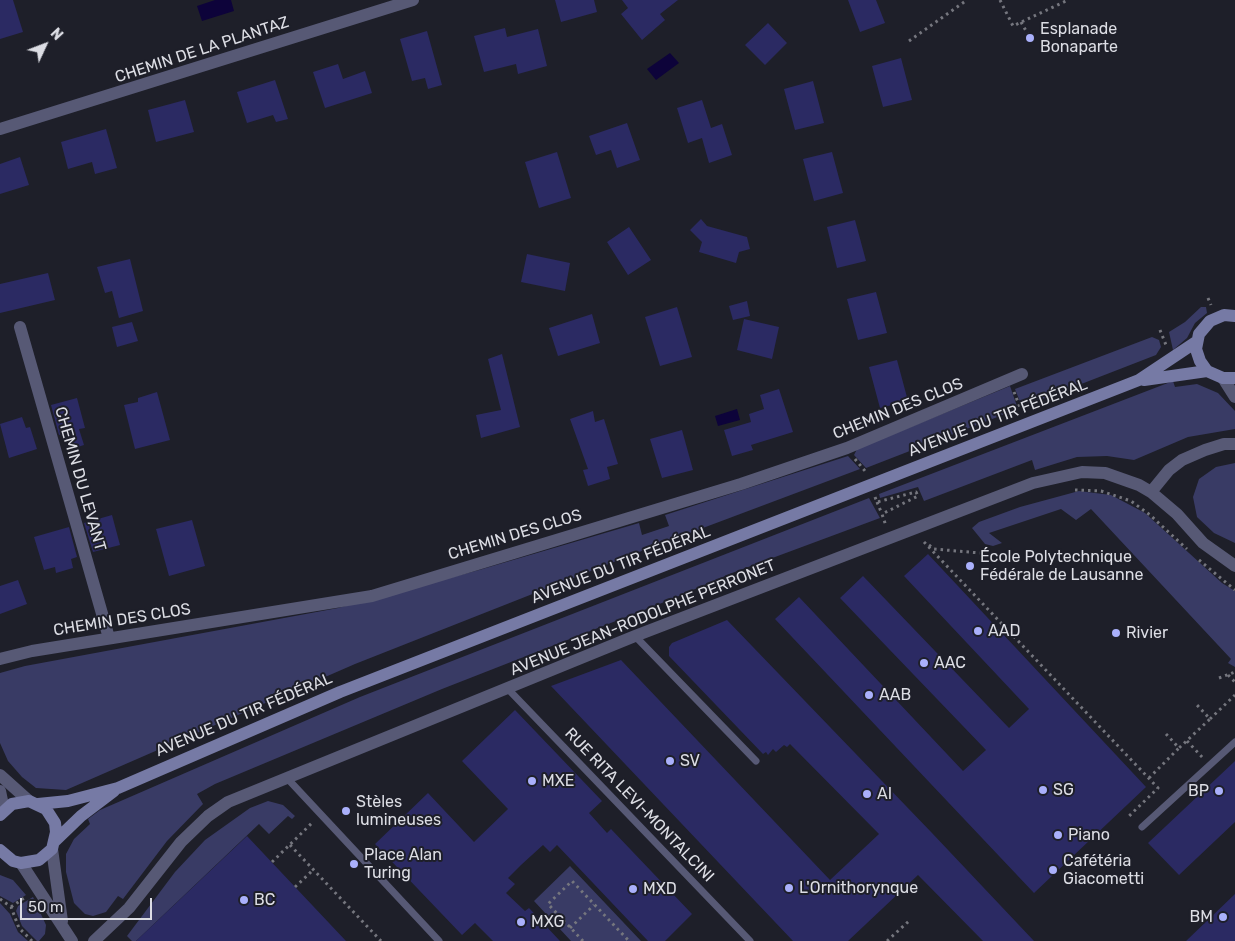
<!DOCTYPE html>
<meta charset="utf-8">
<style>
body{margin:0}
#map{position:relative;width:1235px;height:941px;overflow:hidden;background:#1e1f29;font-family:Rubik,sans-serif}
canvas{display:block}
.north{position:absolute;left:20px;top:20px;width:50px;height:50px;-webkit-text-stroke:4px #1e1f29;paint-order:stroke;rotate:47deg;font-size:14px;font-weight:700;line-height:20px;text-align:center;color:#dcdde4}
.north::after{content:'';display:block;margin:auto;width:18px;height:22px;background:#dcdde4;clip-path:polygon(50% 0,100% 100%,50% 72%,0 100%)}
.scale{position:absolute;left:20px;top:898px;width:132px;height:22px;box-sizing:border-box;border:2px solid #dcdde4;border-top:0;padding-left:6px;font-size:15px;line-height:18px;white-space:nowrap;color:#dcdde4;-webkit-text-stroke:4px #1e1f29;paint-order:stroke}
</style>
<div id="map">
<canvas width="1235" height="941"></canvas>
<div class="north">N</div>
<div class="scale">50 m</div>
</div>
<script>
const g = document.querySelector('canvas').getContext('2d');
g.lineJoin = 'round';
function fill(path, color) { g.fillStyle = color; g.fill(path, 'evenodd'); }
const toPath = rows => new Path2D(rows.map(r => 'M' + r).join(''));
function stroke(path, color, width, dash) { g.strokeStyle = color; g.lineWidth = width; g.lineCap = dash ? 'butt' : 'round'; g.setLineDash(dash || []); g.stroke(path); }
function write(font, color, halo, rows, align = 'center') {
  g.font = font + ' Rubik,sans-serif'; g.lineWidth = 4; g.setLineDash([]); g.textBaseline = 'middle'; g.strokeStyle = halo; g.fillStyle = color; for (const [text, x, y, turn = 0] of rows) {
    g.save(); g.translate(x, y); g.rotate((+turn || 0) * Math.PI / 180); g.textAlign = isNaN(turn) ? turn : align; if (halo) g.strokeText(text, 0, 0); g.fillText(text, 0, 0); g.restore();
  }
}
const green = toPath([
 [1201,307,1206,307,1207,313,1195,323,1187,338,1173,350,1169,332,1185,322],
 [1152,337,1159,340,1161,347,1156,355,1022,407,1015,389],
 [1173,381,1175,387,1197,384,1218,393,1235,411,1235,429,1188,437,1134,460,1107,456,1077,457,1035,470,1032,460,924,501,918,487,880,498,879,494],
 [1010,386,1018,409,866,468,854,455,857,449],
 [848,456,860,469,639,552,355,664,66,790,36,788,22,777,8,761,0,743,0,673,25,666,338,608,479,570,639,523,642,535,669,526,665,515],
 [1235,463,1235,543,1214,533,1197,517,1193,497,1199,479,1216,467],
 [1079,491,1111,495,1145,513,1222,583,1235,591,1235,667,1228,663,1231,659,1091,509,1076,520,1061,509,989,533,1002,543,993,546,985,544,972,528,979,522,1020,507],
 [869,498,880,518,732,573,672,599,442,689,215,784,197,794,203,804,167,841,123,899,118,896,106,912,93,916,85,914,74,903,66,872,66,854,74,839,90,824,88,819,100,810,360,697],
 [268,801,283,805,295,816,292,819,288,816,269,834,259,824,136,941,132,941,127,936,175,872,205,840,250,808],
 [570,866,641,941,571,941,534,901],
 [0,875,13,880,26,895,13,903,0,896],
 [33,897,46,925,45,934,39,941,37,941,22,926,16,911,18,906],
 [0,903,10,914,18,932,28,941,0,941]
]);
const water = toPath([
 [215,0,231,0,234,11,202,21,197,6],
 [670,53,679,63,656,80,647,69],
 [737,409,740,420,718,426,715,416]
]);
const building = toPath([
 [0,0,13,0,23,32,0,39],
 [555,0,594,0,597,12,561,22],
 [622,0,678,0,660,14,665,20,642,40,621,14,628,8],
 [848,0,876,0,885,23,860,32],
 [768,23,787,43,765,65,745,45],
 [505,28,507,37,538,29,547,66,518,74,516,64,484,72,474,36],
 [427,31,442,85,428,89,425,78,412,81,400,39],
 [901,58,912,100,883,107,872,66],
 [338,64,343,79,365,71,372,93,325,108,313,72],
 [275,80,288,119,276,122,273,115,247,123,237,92],
 [813,81,824,123,795,130,784,89],
 [185,100,194,132,156,142,148,110],
 [702,100,711,128,722,124,732,155,709,163,702,138,688,143,677,108],
 [627,123,640,160,617,168,611,150,596,155,589,136],
 [106,129,117,168,95,174,92,162,68,169,61,142],
 [557,152,571,198,539,208,525,162],
 [832,152,843,193,814,201,803,159],
 [20,157,29,185,0,194,0,164],
 [701,219,707,226,747,237,750,249,739,252,736,263,699,252,702,242,690,230],
 [855,220,866,261,837,268,827,227],
 [629,227,651,260,628,275,607,242],
 [527,254,570,263,565,291,521,282],
 [130,259,143,311,119,318,112,291,105,293,97,267],
 [48,273,55,300,0,313,0,284],
 [876,292,887,333,858,340,847,299],
 [747,301,750,316,733,320,729,306],
 [677,307,692,357,660,366,645,317],
 [592,314,600,343,558,356,549,328],
 [744,319,779,327,772,359,737,350],
 [132,322,138,341,117,347,112,327],
 [502,354,520,427,481,438,476,415,501,410,488,359],
 [897,360,908,401,880,408,869,367],
 [779,389,793,432,751,445,753,450,732,456,724,430,751,422,749,414,764,409,760,395],
 [157,392,170,440,135,449,124,405,138,402,138,398],
 [77,398,85,428,79,429,84,445,68,450,63,434,59,435,51,405],
 [593,411,595,422,604,419,618,464,607,467,610,479,588,486,583,470,588,469,570,419],
 [22,417,26,428,30,427,37,449,9,458,0,424],
 [682,430,693,470,662,478,650,439],
 [112,515,120,545,93,552,84,523],
 [192,520,205,566,169,576,156,529],
 [69,527,77,557,71,559,73,568,56,573,55,567,44,570,34,537],
 [928,554,1146,787,1034,893,775,619,799,597,963,771,986,750,840,598,863,576,1009,728,1029,709,904,576],
 [18,580,27,604,0,614,0,586],
 [727,620,932,833,1034,941,983,941,918,875,848,941,793,941,551,686,621,660,830,880,879,834,790,744,787,747,784,745,776,752,773,749,768,755,766,752,763,754,669,656,669,647,672,643],
 [515,710,602,801,589,813,607,833,611,829,692,914,665,941,648,941,557,845,550,852,543,845,521,865,508,878,515,884,506,893,525,911,529,908,560,941,493,941,475,923,462,935,375,844,428,793,474,842,508,809,462,761],
 [1235,761,1235,822,1179,875,1148,843],
 [247,836,346,941,136,941],
 [1235,894,1235,941,1186,941]
]);
const path = toPath([
 [1000,0,1013,26,1068,0],
 [1021,22,1030,38],
 [909,41,967,0],
 [1208,298,1211,305],
 [1160,330,1166,345],
 [1014,392,1021,410],
 [855,459,865,471],
 [1075,490,1101,491,1131,501,1150,515,1187,549],
 [875,497,877,502,916,492,918,496,882,514,886,526],
 [877,502,882,514],
 [924,542,1158,788,1127,818],
 [929,545,934,549,980,553],
 [1199,560,1235,590],
 [1228,675,1235,682],
 [1219,678,1235,672],
 [1210,719,1235,695],
 [1166,734,1179,748,1210,719,1197,705],
 [1187,741,1203,758],
 [1149,778,1179,748],
 [290,845,381,941],
 [272,862,313,822],
 [295,887,313,870],
 [0,899,11,907,19,928,32,941],
 [11,907,27,896],
 [570,928,594,905],
 [583,941,548,904,572,881,629,941],
 [887,941,909,921]
]);
const service = toPath([
 [635,636,756,761],
 [508,689,750,941],
 [286,777,439,941],
 [1142,827,1235,742]
]);
const minor = toPath([
 [0,129,413,0],
 [20,327,109,638],
 [1151,492,1169,470,1182,460,1205,450,1224,444,1235,444],
 [0,659,32,651,372,596,741,484,847,448,1022,374],
 [0,775,29,801],
 [0,791,4,810],
 [52,849,62,921],
 [21,863,72,941],
 [94,941,129,908,181,842,208,816,228,802,635,636,1033,483,1082,472,1105,473,1139,485,1151,492,1177,514,1203,543,1235,566]
]);
const tertiary = toPath([
 [1223,378,1235,397]
]);
const secondary = toPath([
 [1235,316,1224,315,1210,321,1199,334,1196,349,1200,361,1207,371,1223,378,1235,378],
 [1144,380,1207,371],
 [38,804,68,801,118,788,340,692,1139,380,1196,342],
 [0,815,12,804,29,801,46,809,55,823,56,832,52,849,39,860,21,863,13,861,0,850],
 [55,841,81,816,114,791]
]);
const markers = [
 [1030,38,5,"#aab0fb"],
 [970,566,5,"#aab0fb"],
 [978,631,5,"#aab0fb"],
 [1116,633,5,"#aab0fb"],
 [924,663,5,"#aab0fb"],
 [869,695,5,"#aab0fb"],
 [670,761,5,"#aab0fb"],
 [532,781,5,"#aab0fb"],
 [1043,790,5,"#aab0fb"],
 [1219,791,5,"#aab0fb"],
 [867,794,5,"#aab0fb"],
 [346,811,5,"#aab0fb"],
 [1058,835,5,"#aab0fb"],
 [354,864,5,"#aab0fb"],
 [1053,870,5,"#aab0fb"],
 [789,888,5,"#aab0fb"],
 [633,889,5,"#aab0fb"],
 [244,900,5,"#aab0fb"],
 [1223,917,5,"#aab0fb"],
 [521,922,5,"#aab0fb"]
];
const poiNames = [
 ["Esplanade",1040,29],
 ["Bonaparte",1040,47],
 ["École Polytechnique",980,557],
 ["Fédérale de Lausanne",980,575],
 ["AAD",988,631],
 ["Rivier",1126,633],
 ["AAC",934,663],
 ["AAB",879,695],
 ["SV",680,761],
 ["MXE",542,781],
 ["SG",1053,790],
 ["BP",1209,791,"right"],
 ["AI",877,794],
 ["Stèles",356,802],
 ["lumineuses",356,820],
 ["Piano",1068,835],
 ["Place Alan",364,855],
 ["Turing",364,873],
 ["Cafétéria",1063,861],
 ["Giacometti",1063,879],
 ["L'Ornithorynque",799,888],
 ["MXD",643,889],
 ["BC",254,900],
 ["BM",1213,917,"right"],
 ["MXG",531,922]
];
const streetNames = [
 ["CHEMIN DE LA PLANTAZ",202,50,-18],
 ["CHEMIN DES CLOS",898,409,-22],
 ["AVENUE DU TIR FÉDÉRAL",998,418,-21],
 ["CHEMIN DU LEVANT",80,479,74],
 ["CHEMIN DES CLOS",515,535,-17],
 ["AVENUE DU TIR FÉDÉRAL",621,565,-21],
 ["AVENUE JEAN-RODOLPHE PERRONET",643,618,-22],
 ["CHEMIN DES CLOS",122,620,-9],
 ["AVENUE DU TIR FÉDÉRAL",244,715,-23],
 ["RUE RITA LEVI-MONTALCINI",639,805,46]
];
fill(green, '#393b65');
fill(water, '#0d033a');
fill(building, '#2b2a63');
stroke(path, '#75767e', 3, [2.5, 4]);
stroke(service, '#575975', 7);
stroke(minor, '#575975', 12);
stroke(tertiary, '#575975', 12);
stroke(secondary, '#767aa5', 12);
for (const [x, y, r, color] of markers) { const dot = new Path2D(); dot.arc(x, y, r, 0, 2 * Math.PI); g.fillStyle = color; g.fill(dot); stroke(dot, '#1e1f29', 2); }
write('16px', '#dcdde4', '#1e1f29', poiNames, 'left');
write('16px', '#dcdde4', '#1e1f29', streetNames);
</script>
